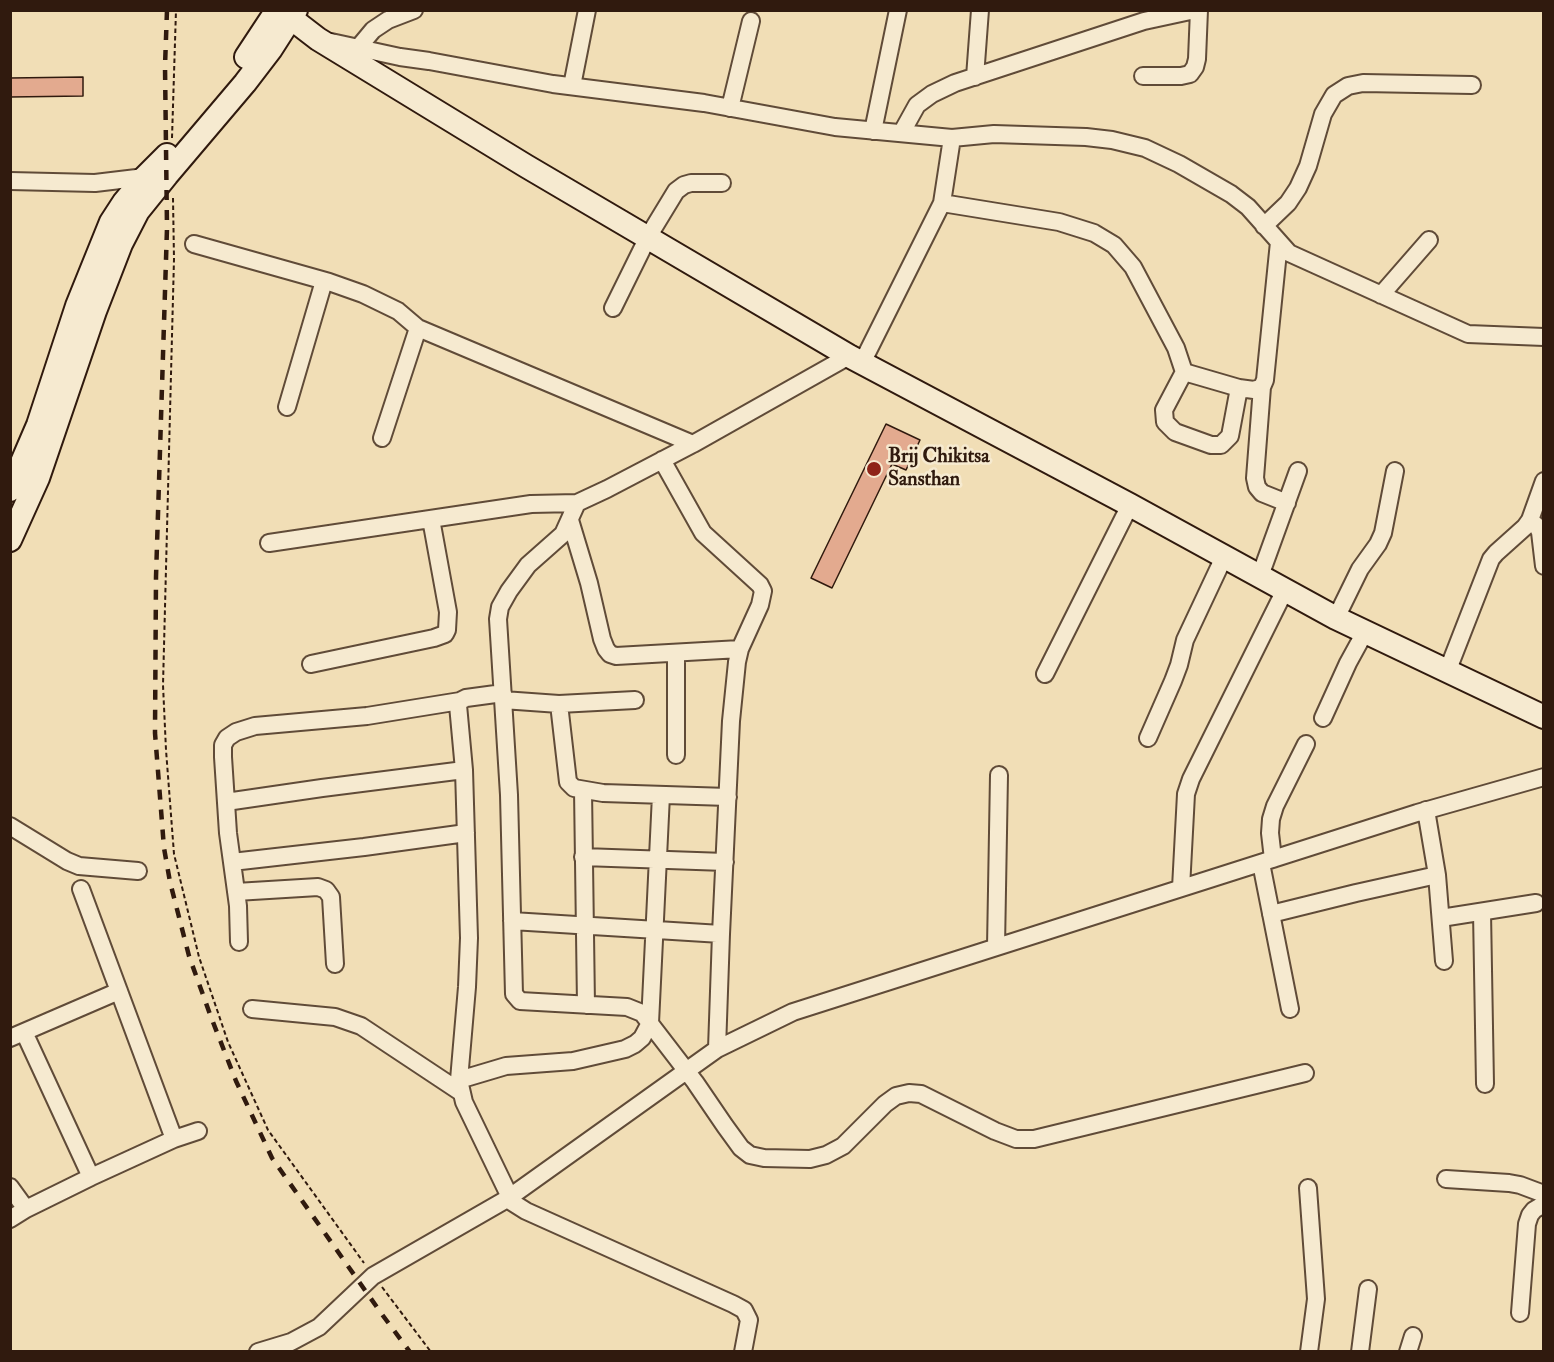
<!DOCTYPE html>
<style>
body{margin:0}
#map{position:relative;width:1554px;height:1362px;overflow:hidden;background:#f1deb6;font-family:"IM FELL Double Pica",serif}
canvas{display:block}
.frame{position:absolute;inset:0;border:12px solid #301a0e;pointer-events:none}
</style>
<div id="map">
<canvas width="1554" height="1362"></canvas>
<div class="frame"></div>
</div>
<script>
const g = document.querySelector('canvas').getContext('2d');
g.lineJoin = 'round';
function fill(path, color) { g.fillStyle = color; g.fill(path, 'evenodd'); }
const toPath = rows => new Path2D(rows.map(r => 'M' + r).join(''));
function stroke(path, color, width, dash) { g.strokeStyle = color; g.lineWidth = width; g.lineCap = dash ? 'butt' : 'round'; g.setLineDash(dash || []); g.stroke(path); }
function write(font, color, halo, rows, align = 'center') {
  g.font = font + ' "IM FELL Double Pica",serif'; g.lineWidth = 5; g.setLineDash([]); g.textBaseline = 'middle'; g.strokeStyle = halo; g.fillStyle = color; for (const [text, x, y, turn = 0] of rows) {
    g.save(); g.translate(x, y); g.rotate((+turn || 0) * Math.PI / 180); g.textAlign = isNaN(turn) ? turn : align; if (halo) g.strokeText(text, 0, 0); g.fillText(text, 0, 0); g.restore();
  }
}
const building = toPath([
 [83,77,83,96,10,97,10,78,83,77],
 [886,424,920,440,906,470,892,464,832,588,811,578,886,424]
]);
const path = toPath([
 [172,138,176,10],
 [173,198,174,259,171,374,163,685,166,750,174,854,199,957,228,1042,268,1130,364,1263],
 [382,1287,431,1352]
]);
const street = toPath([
 [331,42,400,57,429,61,553,84,704,103,835,127,952,138,994,134,1086,137,1112,140,1145,148,1179,164,1231,194,1248,207,1289,253,1468,334,1544,337],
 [358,48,373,30,388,20,414,10],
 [1143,76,1181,76,1190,74,1195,67,1197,59,1199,10],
 [975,77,980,10],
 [572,86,587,10],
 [730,108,751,21],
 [873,131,898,10],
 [902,132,917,105,932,94,955,83,1144,21,1195,10],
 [952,138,942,203,1059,222,1094,233,1114,245,1133,267,1176,348,1184,372,1164,410,1165,422,1175,432,1211,445,1221,445,1230,436,1239,388,1184,372],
 [10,181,95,183,145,177],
 [1264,226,1288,203,1298,188,1308,166,1323,114,1334,95,1348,86,1363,83,1472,85],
 [194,244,329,282,363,294,398,311,418,328,693,444],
 [1381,295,1429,240],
 [613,308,648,237,676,191,684,185,691,183,722,183],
 [862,363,942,203],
 [1262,387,1255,478,1257,487,1262,493,1287,503],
 [1239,388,1254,390,1262,387,1265,380,1279,242],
 [287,407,324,281],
 [382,438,418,328],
 [662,460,703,533,760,585,763,591,760,605,740,649,737,662,731,721,721,934,717,1049],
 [577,503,563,534,528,565,509,591,500,607,498,619,509,795,514,994,520,1001,627,1007,642,1013,695,1082,725,1126,741,1148,750,1155,764,1158,810,1159,826,1155,843,1146,885,1104,896,1096,909,1093,921,1094,995,1131,1016,1139,1034,1139,1305,1073],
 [570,520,589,583,602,639,606,649,610,654,616,656,740,649],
 [1530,520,1537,526,1540,532,1544,566],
 [269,543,531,504,577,503,607,489,693,444,849,356],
 [1260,576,1298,471],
 [1336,618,1360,569,1378,544,1383,533,1395,471],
 [676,653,676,755],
 [311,664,434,638,445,634,447,630,448,612,431,519],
 [1447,672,1491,559,1496,553,1525,527,1530,520,1544,481],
 [1045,674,1130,505],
 [503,693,466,698,460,701,458,705,464,770,469,938,467,987,459,1080,464,1102,507,1191,511,1196],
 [503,700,559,704,635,700],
 [559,704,568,782,574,788,603,793,728,797],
 [1323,718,1348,663,1365,632],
 [1148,738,1173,681,1179,665,1185,640,1224,557],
 [583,790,586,1005],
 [226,802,322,788,464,770],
 [1426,810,1437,875,1444,961],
 [10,826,67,861,79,866,138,871],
 [583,857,725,862],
 [1273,859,1270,833,1271,819,1275,806,1306,744],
 [232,862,364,847,466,833],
 [1261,863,1290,1009],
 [1181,888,1186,794,1191,779,1285,590],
 [81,889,174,1139],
 [236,892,318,887,326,890,331,897,335,964],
 [1482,912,1485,1084],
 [1271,914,1356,893,1437,875],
 [1441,918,1536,903],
 [512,921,721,934],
 [239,942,238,906,228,833,223,757,223,745,227,738,236,732,255,726,367,716,460,701],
 [996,947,999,775],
 [252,1009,335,1017,361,1026,462,1093],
 [24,1032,91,1177],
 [10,1038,119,991],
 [459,1080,506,1066,573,1061,625,1049,635,1044,642,1038,650,1023,661,795],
 [1446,1179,1509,1183,1520,1185,1544,1194],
 [10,1187,26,1209],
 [1308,1188,1316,1299,1309,1352],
 [507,1199,526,1211,733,1304,744,1310,749,1320,743,1352],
 [10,1219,26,1209,91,1177,174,1139,198,1131],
 [1520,1313,1527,1224,1530,1215,1534,1210,1544,1204],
 [258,1352,291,1342,319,1327,373,1276,507,1199,717,1049,793,1012,1417,813,1544,777],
 [1360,1352,1368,1289],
 [1408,1352,1413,1336]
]);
const secondary = toPath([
 [277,11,292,19,318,39,526,166,849,356,1130,505,1336,618,1544,717],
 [246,57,277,10],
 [10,490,38,425,77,306,111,222,124,202,145,177,167,155],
 [10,540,38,478,95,311,121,244,138,211,167,175,245,83,271,49,296,10]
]);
const rail = toPath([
 [167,10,165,66,167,228,156,577,155,733,164,848,170,882,189,956,211,1017,236,1081,272,1158,381,1313,410,1352]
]);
const markers = [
 [874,469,8,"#8f2418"]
];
const poiNames = [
 ["Brij Chikitsa",888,458],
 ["Sansthan",888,481]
];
fill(building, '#e3aa8f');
stroke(building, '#301a0e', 1.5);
stroke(street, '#604b38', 20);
stroke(secondary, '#301a0e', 26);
stroke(path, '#301a0e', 2, [4.5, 3]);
stroke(street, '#f6ead0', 16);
stroke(secondary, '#f6ead0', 22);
stroke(rail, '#301a0e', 4.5, [10, 10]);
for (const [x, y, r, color] of markers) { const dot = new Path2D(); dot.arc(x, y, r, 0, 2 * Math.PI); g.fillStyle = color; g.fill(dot); stroke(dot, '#f6ead0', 2); }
write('bold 20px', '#301a0e', '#f6ead0', poiNames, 'left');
</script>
